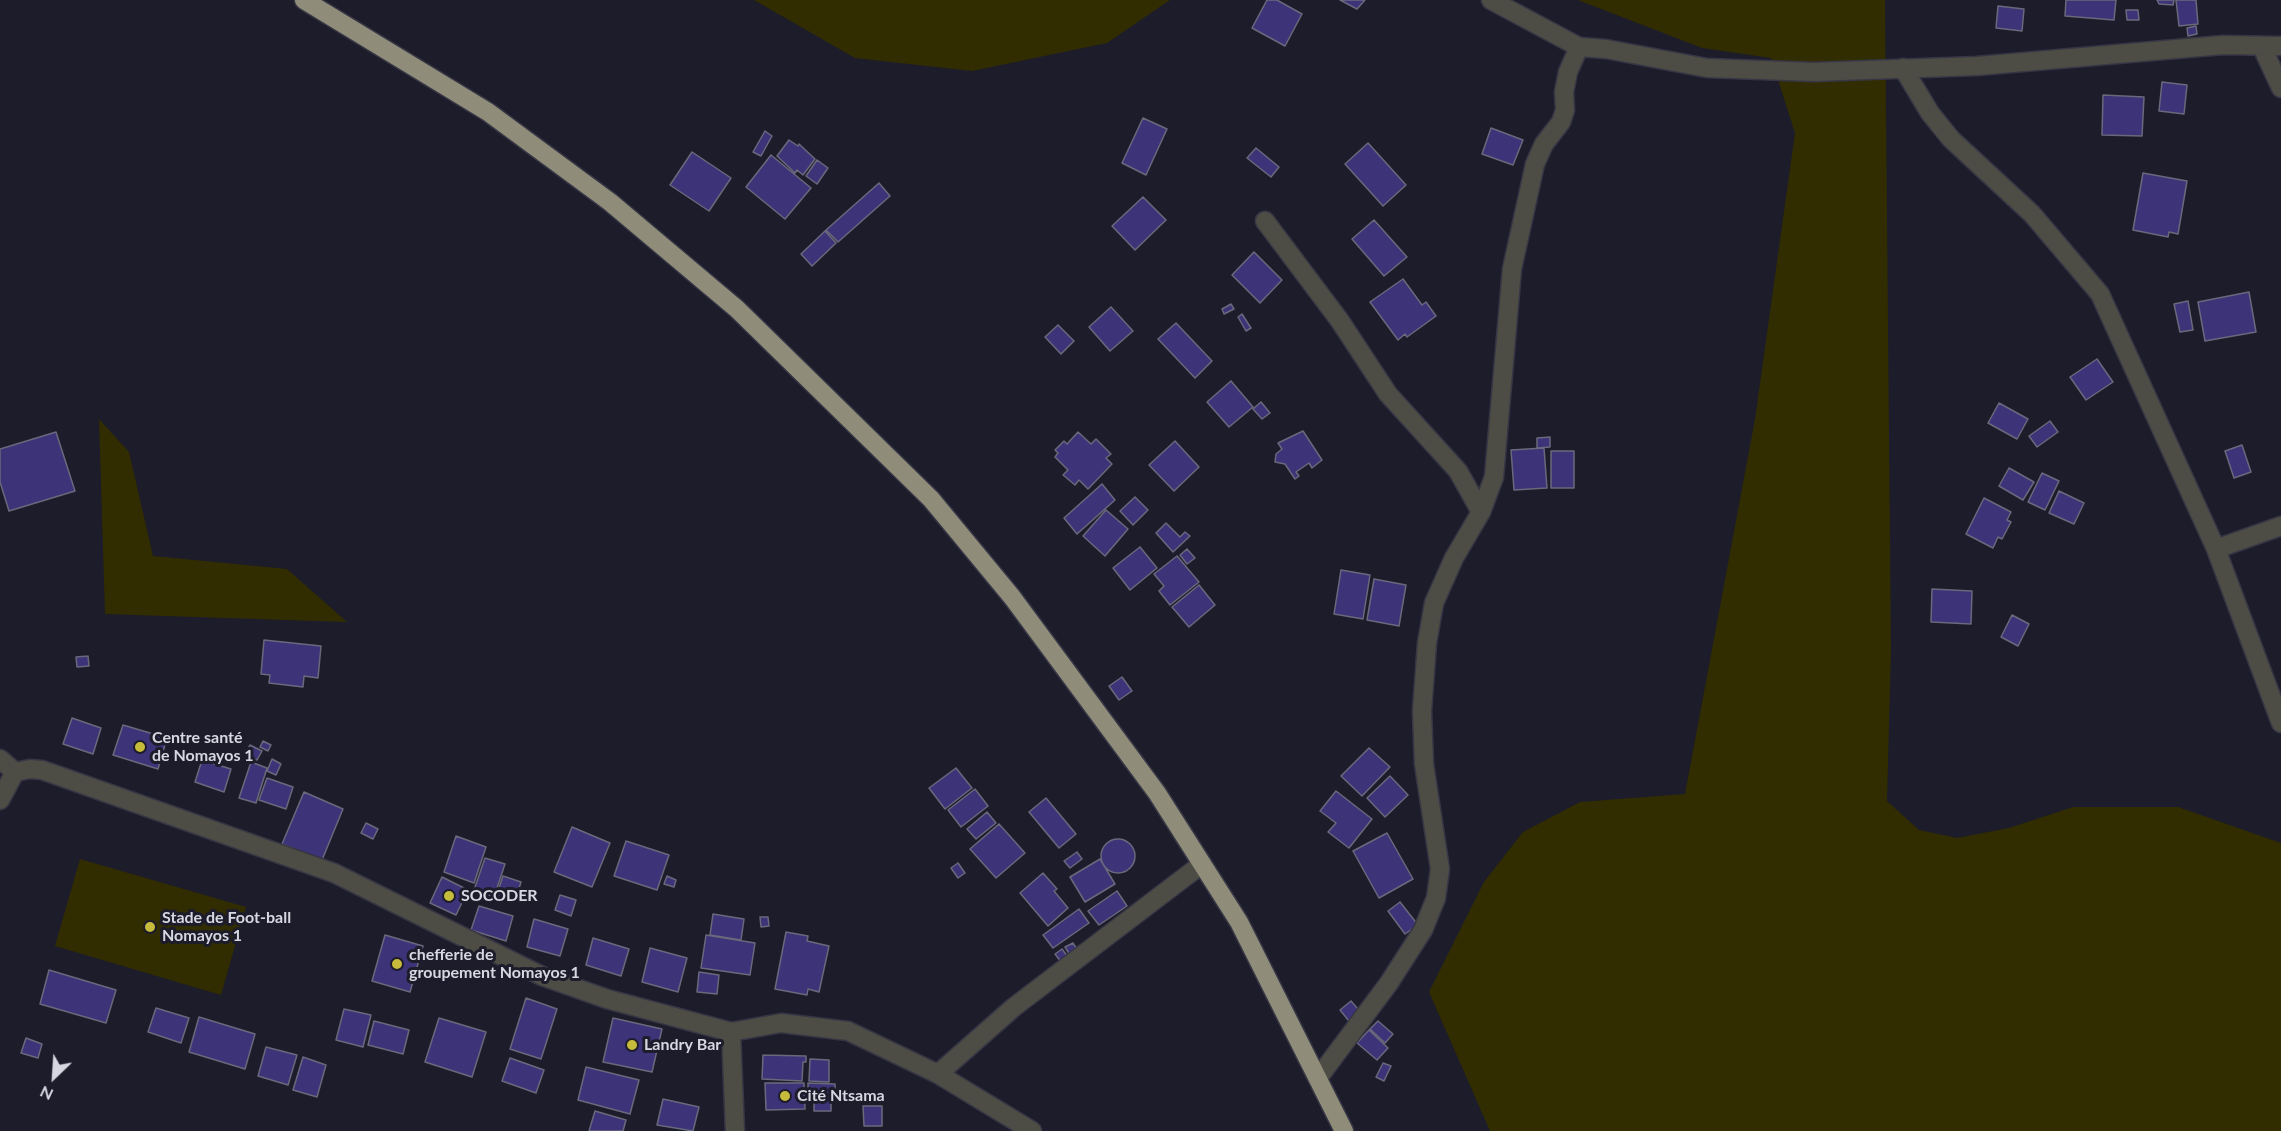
<!DOCTYPE html>
<meta charset="utf-8">
<style>
body{margin:0}
#map{position:relative;width:2281px;height:1131px;overflow:hidden;background:#1d1c2b;font-family:Lato,sans-serif}
canvas{display:block}
.north{position:absolute;left:24px;top:1047px;width:60px;height:60px;-webkit-text-stroke:4px #1d1c2b;paint-order:stroke;rotate:205deg;font-size:16px;font-weight:700;line-height:24px;text-align:center;color:#d7d7e2}
.north::after{content:'';display:block;margin:auto;width:21px;height:27px;background:#d7d7e2;clip-path:polygon(50% 0,100% 100%,50% 72%,0 100%)}
</style>
<div id="map">
<canvas width="2281" height="1131"></canvas>
<div class="north">N</div>
</div>
<script>
const g = document.querySelector('canvas').getContext('2d');
g.lineJoin = 'round';
function fill(path, color) { g.fillStyle = color; g.fill(path, 'evenodd'); }
const toPath = rows => new Path2D(rows.map(r => 'M' + r).join(''));
function stroke(path, color, width, dash) { g.strokeStyle = color; g.lineWidth = width; g.lineCap = dash ? 'butt' : 'round'; g.setLineDash(dash || []); g.stroke(path); }
function write(font, color, halo, rows, align = 'center') {
  g.font = font + ' Lato,sans-serif'; g.lineWidth = 6; g.setLineDash([]); g.textBaseline = 'middle'; g.strokeStyle = halo; g.fillStyle = color; for (const [text, x, y, turn = 0] of rows) {
    g.save(); g.translate(x, y); g.rotate((+turn || 0) * Math.PI / 180); g.textAlign = isNaN(turn) ? turn : align; if (halo) g.strokeText(text, 0, 0); g.fillText(text, 0, 0); g.restore();
  }
}
const green = toPath([
 [754,0,1170,0,1107,43,972,71,855,58],
 [1578,0,1885,0,1891,650,1887,801,1919,830,1957,838,2009,828,2073,807,2178,807,2281,843,2281,1131,1490,1131,1429,992,1484,882,1523,832,1580,802,1685,794,1755,419,1795,133,1771,58,1702,48],
 [99,419,129,452,153,556,287,569,347,622,105,614],
 [80,859,246,907,221,995,55,946]
]);
const building = toPath([
 [1267,0,1277,0,1302,14,1285,46,1252,28,1267,0],
 [1340,0,1365,0,1357,9,1340,0],
 [2066,0,2116,0,2114,20,2065,16,2066,0],
 [2157,0,2174,0,2173,5,2159,4,2157,0],
 [2176,0,2196,0,2198,24,2179,26,2176,0],
 [1998,6,2024,9,2022,31,1996,28,1998,6],
 [2126,10,2138,10,2139,20,2127,20,2126,10],
 [2196,26,2197,34,2188,36,2187,28,2196,26],
 [2162,82,2187,85,2184,114,2159,111,2162,82],
 [2103,95,2144,97,2142,136,2102,135,2103,95],
 [1143,118,1167,129,1146,175,1122,163,1143,118],
 [1491,128,1523,140,1513,165,1482,154,1491,128],
 [765,131,772,136,761,156,753,152,765,131],
 [789,140,798,146,799,144,815,159,803,175,797,170,795,173,777,156,789,140],
 [1368,143,1406,185,1383,206,1345,164,1368,143],
 [1256,148,1279,167,1271,177,1247,158,1256,148],
 [692,152,731,178,709,211,670,185,692,152],
 [771,155,811,188,785,219,746,187,771,155],
 [817,160,828,168,817,184,806,176,817,160],
 [2143,173,2187,181,2178,234,2169,232,2168,237,2133,230,2143,173],
 [879,183,890,196,838,242,826,230,879,183],
 [1143,197,1166,220,1135,250,1112,226,1143,197],
 [1374,220,1407,257,1384,276,1352,239,1374,220],
 [825,231,836,243,812,266,801,254,825,231],
 [1254,252,1282,280,1260,303,1232,275,1254,252],
 [1403,279,1422,305,1426,302,1436,316,1407,337,1405,334,1398,340,1370,302,1403,279],
 [2249,292,2256,332,2205,341,2198,302,2249,292],
 [2188,301,2193,330,2180,332,2174,304,2188,301],
 [1231,304,1234,309,1224,314,1222,309,1231,304],
 [1111,307,1133,331,1110,351,1089,327,1111,307],
 [1242,314,1251,328,1246,331,1238,317,1242,314],
 [1176,323,1212,361,1195,378,1158,339,1176,323],
 [1058,325,1074,341,1061,354,1045,337,1058,325],
 [2097,359,2113,382,2086,400,2070,377,2097,359],
 [1231,381,1253,407,1229,427,1207,402,1231,381],
 [1261,402,1270,413,1262,419,1253,409,1261,402],
 [1999,403,2028,419,2017,439,1988,423,1999,403],
 [2050,421,2058,432,2037,447,2029,436,2050,421],
 [1303,431,1322,460,1312,468,1309,463,1296,472,1299,476,1295,479,1285,464,1275,462,1276,454,1282,449,1278,443,1303,431],
 [56,432,75,491,9,511,0,482,0,449,56,432],
 [1078,432,1091,444,1096,439,1111,454,1106,458,1112,464,1088,489,1079,480,1075,485,1063,475,1068,470,1055,457,1058,453,1055,450,1064,441,1067,444,1078,432],
 [1550,437,1550,447,1537,448,1537,438,1550,437],
 [1175,441,1199,467,1174,491,1149,465,1175,441],
 [2242,445,2251,472,2234,478,2225,451,2242,445],
 [1544,448,1547,488,1514,490,1511,450,1544,448],
 [1551,451,1574,451,1574,488,1551,488,1551,451],
 [2009,468,2034,482,2023,500,1999,486,2009,468],
 [2042,473,2059,481,2045,510,2028,502,2042,473],
 [1102,484,1115,500,1077,534,1064,518,1102,484],
 [2059,491,2084,503,2074,524,2049,513,2059,491],
 [1135,497,1148,510,1133,525,1120,511,1135,497],
 [1984,498,2011,512,2007,520,2011,522,2002,539,1998,537,1993,548,1966,534,1984,498],
 [1106,510,1128,529,1105,556,1083,536,1106,510],
 [1166,523,1180,537,1185,532,1190,536,1173,552,1156,533,1166,523],
 [1140,547,1157,568,1130,590,1113,568,1140,547],
 [1187,549,1195,558,1187,564,1180,555,1187,549],
 [1177,556,1199,582,1170,605,1159,591,1164,586,1154,574,1177,556],
 [1341,570,1370,575,1363,619,1334,614,1341,570],
 [1374,579,1406,585,1399,626,1367,620,1374,579],
 [1199,585,1215,605,1189,627,1172,607,1199,585],
 [1932,589,1972,591,1971,624,1931,622,1932,589],
 [2012,615,2029,624,2018,646,2001,637,2012,615],
 [264,640,321,646,318,678,304,676,303,687,269,683,270,675,261,674,264,640],
 [88,656,89,666,77,667,76,657,88,656],
 [1122,677,1132,691,1119,700,1109,686,1122,677],
 [72,718,101,728,93,754,63,744,72,718],
 [123,725,167,738,158,769,113,755,123,725],
 [263,741,271,745,268,751,260,747,263,741],
 [250,745,262,751,257,760,245,754,250,745],
 [1369,748,1390,767,1362,796,1341,776,1369,748],
 [272,759,281,764,276,775,267,771,272,759],
 [202,760,231,769,224,792,195,782,202,760],
 [251,762,267,768,256,803,239,798,251,762],
 [956,768,972,788,945,809,929,788,956,768],
 [1390,776,1408,795,1385,817,1367,798,1390,776],
 [267,778,293,787,286,809,259,800,267,778],
 [975,789,988,806,961,827,948,810,975,789],
 [1336,791,1372,819,1349,848,1328,832,1336,823,1320,811,1336,791],
 [304,792,343,809,322,860,282,844,304,792],
 [1046,798,1076,834,1059,848,1029,812,1046,798],
 [987,812,996,823,976,839,967,829,987,812],
 [366,823,378,829,373,839,361,833,366,823],
 [999,824,1025,853,996,878,970,849,999,824],
 [572,827,610,843,592,887,554,872,572,827],
 [1387,833,1413,879,1379,898,1353,851,1387,833],
 [456,836,486,847,474,883,444,872,456,836],
 '1101 856a17 17 0 1 1 34 0a17 17 0 1 1-34 0Z',
 [626,841,669,855,657,890,614,876,626,841],
 [1077,852,1082,859,1070,868,1064,861,1077,852],
 [485,858,505,864,494,897,474,890,485,858],
 [1100,859,1115,884,1085,902,1070,877,1100,859],
 [958,863,965,873,958,878,951,868,958,863],
 [1043,873,1057,889,1054,891,1068,908,1048,926,1020,893,1043,873],
 [503,876,521,882,515,902,496,897,503,876],
 [667,876,676,880,674,887,664,884,667,876],
 [442,877,468,890,456,915,430,903,442,877],
 [1117,891,1127,906,1099,925,1088,911,1117,891],
 [560,895,576,900,571,916,555,910,560,895],
 [1400,902,1418,925,1405,934,1388,911,1400,902],
 [479,906,513,916,506,941,471,930,479,906],
 [1079,909,1089,923,1053,948,1043,935,1079,909],
 [713,914,744,919,741,940,710,935,713,914],
 [760,917,768,917,769,926,761,927,760,917],
 [534,919,568,929,560,956,527,947,534,919],
 [786,932,808,936,807,941,829,946,819,992,808,989,807,995,775,989,786,932],
 [385,935,423,946,410,992,372,981,385,935],
 [706,935,755,943,750,975,701,968,706,935],
 [593,938,629,949,621,976,586,965,593,938],
 [1073,943,1078,951,1070,955,1065,947,1073,943],
 [650,948,687,958,678,992,642,982,650,948],
 [1062,949,1068,957,1061,962,1055,954,1062,949],
 [49,970,116,990,106,1023,40,1004,49,970],
 [699,972,719,975,717,994,697,992,699,972],
 [526,998,557,1009,541,1059,510,1049,526,998],
 [1351,1001,1364,1016,1353,1026,1340,1010,1351,1001],
 [156,1008,189,1018,181,1043,148,1032,156,1008],
 [344,1009,371,1015,363,1047,336,1040,344,1009],
 [199,1017,255,1034,245,1069,189,1052,199,1017],
 [439,1018,486,1032,472,1077,425,1062,439,1018],
 [613,1018,662,1029,652,1072,603,1062,613,1018],
 [374,1021,409,1030,403,1054,368,1045,374,1021],
 [1378,1021,1393,1034,1385,1043,1370,1029,1378,1021],
 [1369,1030,1388,1048,1377,1060,1357,1043,1369,1030],
 [26,1038,42,1044,38,1058,21,1053,26,1038],
 [266,1047,297,1055,288,1085,258,1076,266,1047],
 [763,1055,806,1056,806,1062,803,1062,802,1081,762,1079,763,1055],
 [303,1057,326,1065,317,1097,293,1090,303,1057],
 [510,1058,544,1070,536,1093,502,1081,510,1058],
 [810,1059,829,1060,829,1082,809,1081,810,1059],
 [1383,1063,1391,1066,1384,1081,1376,1077,1383,1063],
 [586,1067,639,1080,630,1114,578,1100,586,1067],
 [765,1083,804,1083,805,1109,766,1110,765,1083],
 [808,1083,835,1084,835,1094,831,1093,831,1111,814,1111,814,1100,808,1100,808,1083],
 [663,1099,699,1107,693,1131,657,1125,663,1099],
 [863,1106,882,1106,882,1126,864,1126,863,1106],
 [595,1111,626,1120,623,1131,589,1131,595,1111]
]);
const minor = toPath([
 [1491,0,1579,47,1606,49,1707,68,1814,72,1977,66,2223,45,2281,46],
 [2262,47,2281,88],
 [1903,68,1930,113,1951,139,2032,214,2100,294,2216,549,2281,526],
 [1265,221,1340,321,1388,394,1458,471,1481,512],
 [2216,549,2281,723],
 [0,759,15,772],
 [0,800,15,772,30,769,42,770,334,873,542,976,607,999,731,1032],
 [938,1074,1014,1007,1202,864],
 [1318,1078,1389,983,1423,930,1436,898,1440,869,1424,764,1422,711,1427,643,1434,603,1454,558,1481,512,1494,477,1512,269,1535,164,1544,144,1561,122,1565,110,1564,92,1568,72,1579,47],
 [735,1131,731,1032,781,1023,848,1031,938,1074,1032,1131]
]);
const highway = toPath([
 [304,0,488,112,610,202,737,309,931,499,1012,597,1157,793,1239,922,1344,1131]
]);
const markers = [
 [140,747,6,"#c7bb3c"],
 [449,896,6,"#c7bb3c"],
 [150,927,6,"#c7bb3c"],
 [397,964,6,"#c7bb3c"],
 [632,1045,6,"#c7bb3c"],
 [785,1096,6,"#c7bb3c"]
];
const poiNames = [
 ["Centre santé",152,738],
 ["de Nomayos 1",152,756],
 ["SOCODER",461,896],
 ["Stade de Foot-ball",162,918],
 ["Nomayos 1",162,936],
 ["chefferie de",409,955],
 ["groupement Nomayos 1",409,973],
 ["Landry Bar",644,1045],
 ["Cité Ntsama",797,1096]
];
fill(green, '#312d00');
fill(building, '#3d3379');
stroke(building, '#69697c', 1.5);
stroke(minor, '#373645', 21);
stroke(highway, '#373645', 21);
stroke(minor, '#4d4d45', 18);
stroke(highway, '#8f8d79', 18);
for (const [x, y, r, color] of markers) { const dot = new Path2D(); dot.arc(x, y, r, 0, 2 * Math.PI); g.fillStyle = color; g.fill(dot); stroke(dot, '#1d1c2b', 2); }
write('bold 16px', '#d7d7e2', '#1d1c2b', poiNames, 'left');
</script>
